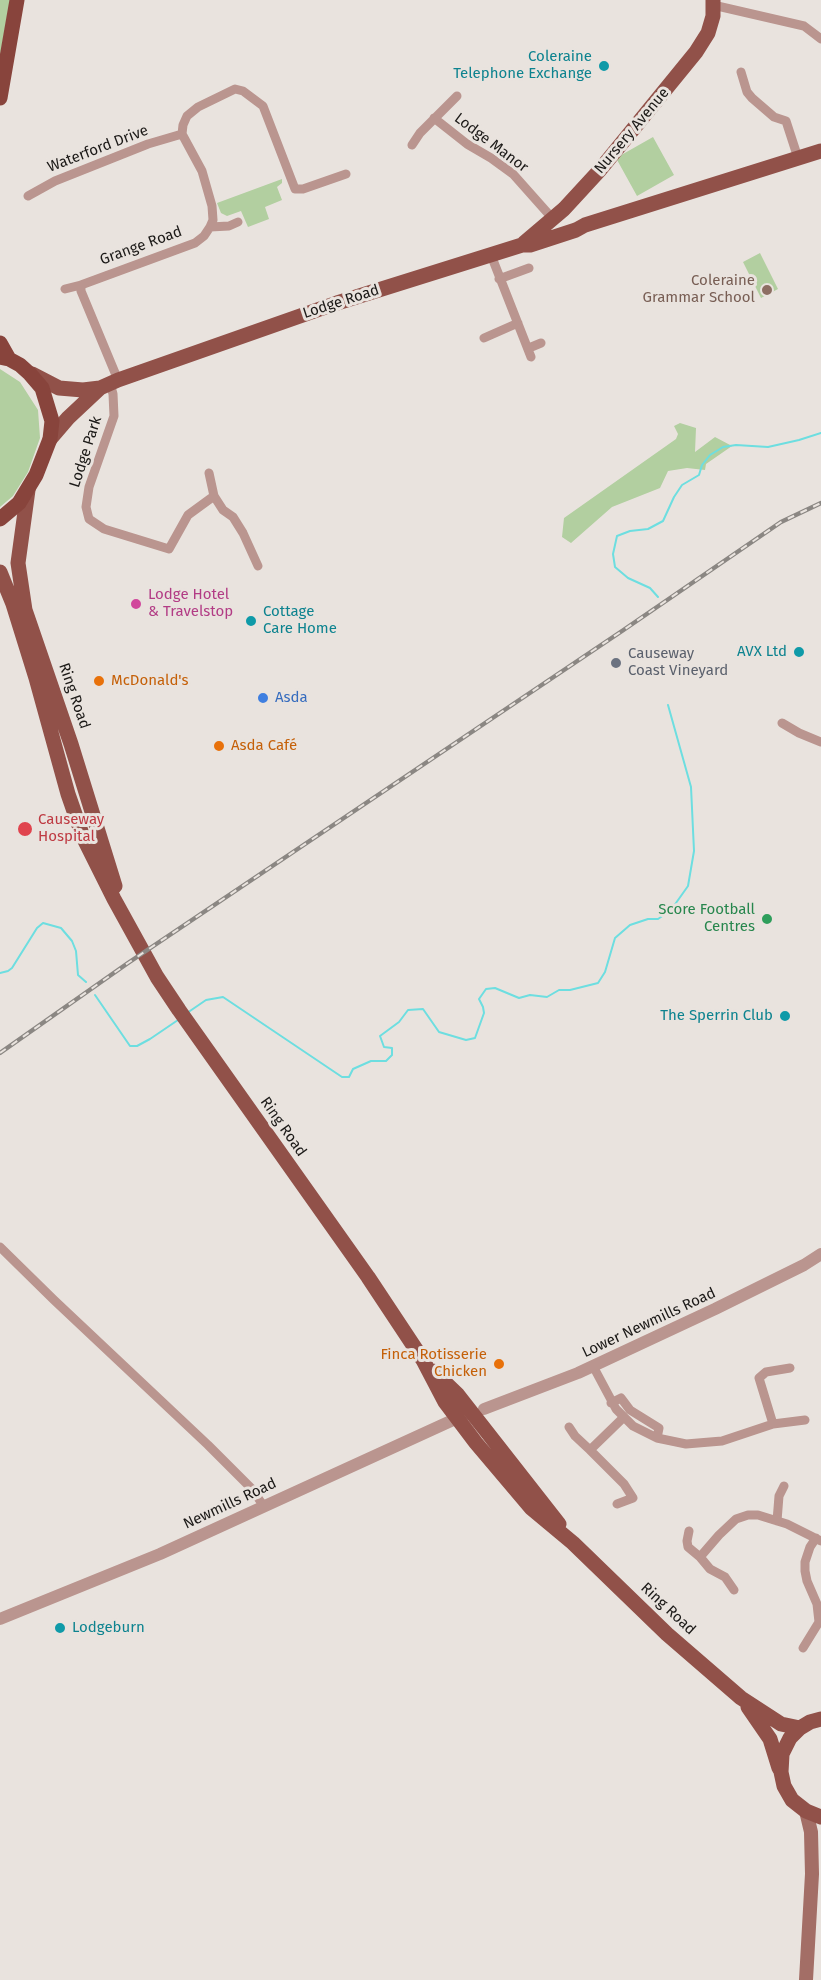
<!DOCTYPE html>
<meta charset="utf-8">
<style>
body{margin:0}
canvas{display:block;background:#e9e3de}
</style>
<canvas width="821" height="1980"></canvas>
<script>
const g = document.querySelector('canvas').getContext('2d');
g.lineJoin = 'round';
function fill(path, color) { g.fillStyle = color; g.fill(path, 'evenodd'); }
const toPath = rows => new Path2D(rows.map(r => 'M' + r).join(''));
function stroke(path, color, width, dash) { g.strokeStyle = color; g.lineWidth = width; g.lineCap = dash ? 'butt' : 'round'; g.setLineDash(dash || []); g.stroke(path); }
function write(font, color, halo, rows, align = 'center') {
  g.font = font + ' "Fira Sans",sans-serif'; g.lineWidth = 6; g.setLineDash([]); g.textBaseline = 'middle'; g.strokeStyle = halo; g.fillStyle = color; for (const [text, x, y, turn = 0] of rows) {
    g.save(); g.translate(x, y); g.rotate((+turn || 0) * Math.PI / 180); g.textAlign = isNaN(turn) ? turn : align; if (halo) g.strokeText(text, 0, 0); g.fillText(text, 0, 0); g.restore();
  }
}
const green = toPath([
 [0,0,10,0,0,56],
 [653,137,674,175,637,196,616,158],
 [282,179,282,183,277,187,282,200,265,207,269,219,248,227,241,211,227,216,221,213,217,203],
 [760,253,778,289,761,298,743,262],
 [0,369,20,382,38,410,40,438,28,472,13,496,0,507],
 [680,423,696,428,695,452,715,437,732,446,706,464,705,470,687,468,668,471,660,488,612,507,571,543,562,537,564,518,676,439,678,434,674,426]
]);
const stream = toPath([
 [658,597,650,588,628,578,615,567,613,554,617,536,630,531,648,529,663,521,674,497,682,485,699,475,702,465,710,455,723,447,736,445,768,447,799,440,821,433],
 [0,973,8,971,12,968,37,928,43,923,61,928,72,941,76,951,78,975,86,982],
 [95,995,130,1046,137,1046,150,1039,178,1020],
 [187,1013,206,1000,223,997,342,1077,349,1077,353,1069,371,1061,386,1061,392,1055,392,1048,384,1047,380,1036,399,1022,408,1010,423,1009,439,1032,466,1040,475,1038,484,1013,483,1007,479,999,486,989,495,988,519,998,530,995,547,997,559,990,570,990,598,983,605,972,615,938,630,925,648,919,658,919,671,910,688,886,694,851,691,787,668,705]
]);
const minor = toPath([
 [713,5,804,26,821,39],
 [741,72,747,92,752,98,774,117,786,121,798,158],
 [434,118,467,144,491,158,513,174,553,219],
 [412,145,420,133,457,96],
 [28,196,55,181,148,144,182,134],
 [210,227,229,226,238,222],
 [491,255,531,357],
 [499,279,529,268],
 [65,289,81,285],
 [484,338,518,323],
 [529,348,541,343],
 [118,380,81,291,81,285,195,243,204,236,210,227,213,220,212,206,202,171,182,134,183,125,187,116,198,107,235,89,243,91,263,106,295,189,303,189,346,174],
 [110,383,113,394,114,416,89,487,86,507,89,519,104,529,169,549,188,515,214,496],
 [209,473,214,496,223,510,233,517,243,533,258,566],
 [782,723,799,733,821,742],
 [0,1247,54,1300,208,1445,251,1488,263,1505],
 [593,1366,616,1409,633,1426,657,1438,686,1444,722,1441,773,1424,805,1420],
 [611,1403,621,1398,630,1410,659,1428,657,1438],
 [773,1424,759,1378,766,1372,790,1368],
 [569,1427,575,1436,590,1450],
 [617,1504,633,1498,624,1484,590,1450,624,1417],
 [777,1521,779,1496,784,1486],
 [689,1531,687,1541,688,1547,700,1557],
 [734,1590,725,1577,710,1569,700,1557,719,1535,736,1519,748,1515,758,1515,787,1524,821,1541],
 [803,1648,819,1622,817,1604,807,1581,805,1571,805,1562,810,1547,816,1538]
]);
const tertiary = toPath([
 [484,1409,578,1373,715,1309,804,1265,821,1254],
 [0,1619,160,1554,464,1415]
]);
const secondary = toPath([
 [806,1980,812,1874,811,1832,806,1811]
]);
const primary = toPath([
 [524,243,564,209,599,171,696,52,708,33,713,16,713,0],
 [32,374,59,388,83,390,100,388],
 [50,439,68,418,100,388,118,380,337,303,522,245,530,245,576,230,585,225,821,151],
 [28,490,18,563,25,610,71,744,115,886],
 [0,572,13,604,36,678,68,794,83,837,114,899,157,977,179,1010,368,1277,423,1360,445,1402,476,1443,531,1508,573,1543,667,1634,741,1698,781,1724,800,1728],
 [433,1371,458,1395,559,1524],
 [748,1707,770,1739,779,1768],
 [821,1719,810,1722,800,1728,790,1738,782,1754,781,1772,784,1786,792,1800,806,1811,821,1817]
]);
const trunk = toPath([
 [0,98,17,0],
 [0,343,9,359],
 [0,357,9,359,20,365,30,374,42,388,52,421,50,439,36,475,19,503,0,519]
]);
const rail = toPath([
 [0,1053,128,963,622,631,781,522,821,503]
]);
const markers = [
 [604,66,6,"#0f9aa8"],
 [767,290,6,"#8d6e63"],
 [136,604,6,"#d1479c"],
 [251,621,6,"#0f9aa8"],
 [799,652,6,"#0f9aa8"],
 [616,663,6,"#6b7280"],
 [99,681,6,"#e8710a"],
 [263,698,6,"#3f7fe0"],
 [219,746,6,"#e8710a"],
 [25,829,8,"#e0444e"],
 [767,919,6,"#2e9e5b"],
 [785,1016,6,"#0f9aa8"],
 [499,1364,6,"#e8710a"],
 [60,1628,6,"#0f9aa8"]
];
const cultureNames = [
 ["Coleraine",592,57],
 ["Telephone Exchange",592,74],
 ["Cottage",263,612,"left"],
 ["Care Home",263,629,"left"],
 ["AVX Ltd",787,652],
 ["The Sperrin Club",773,1016],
 ["Lodgeburn",72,1628,"left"]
];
const streetNames = [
 ["Nursery Avenue",632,131,-50],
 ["Lodge Manor",491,143,37],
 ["Waterford Drive",98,149,-21],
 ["Grange Road",141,246,-20],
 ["Lodge Road",341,302,-18],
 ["Lodge Park",86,452,-72],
 ["Ring Road",74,696,71],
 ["Ring Road",283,1127,55],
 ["Lower Newmills Road",649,1323,-25],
 ["Newmills Road",230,1504,-25],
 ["Ring Road",668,1609,43]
];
const educationNames = [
 ["Coleraine",755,281],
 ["Grammar School",755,298]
];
const hotelNames = [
 ["Lodge Hotel",148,595],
 ["& Travelstop",148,612]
];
const worshipNames = [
 ["Causeway",628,654],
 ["Coast Vineyard",628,671]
];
const foodNames = [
 ["McDonald's",111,681],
 ["Asda Café",231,746],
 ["Finca Rotisserie",487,1355,"right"],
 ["Chicken",487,1372,"right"]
];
const shopNames = [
 ["Asda",275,698]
];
const healthNames = [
 ["Causeway",38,820],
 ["Hospital",38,837]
];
const leisureNames = [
 ["Score Football",755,910],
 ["Centres",755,927]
];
fill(green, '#b2cfa0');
stroke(stream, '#6ddee0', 2);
stroke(minor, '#ba958f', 9);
stroke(tertiary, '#ba958f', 12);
stroke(secondary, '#a36e66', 14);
stroke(primary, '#915149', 15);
stroke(trunk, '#88443c', 15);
stroke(rail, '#8b8783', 4.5);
stroke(rail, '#e9e3de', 2, [7]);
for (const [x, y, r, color] of markers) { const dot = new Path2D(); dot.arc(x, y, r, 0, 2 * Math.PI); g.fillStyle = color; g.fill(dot); stroke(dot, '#e9e3de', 2); }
write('15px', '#0d838f', '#e9e3de', cultureNames, 'right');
write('15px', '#1b1917', '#e9e3de', streetNames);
write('15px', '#785e54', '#e9e3de', educationNames, 'right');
write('15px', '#b23c85', '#e9e3de', hotelNames, 'left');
write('15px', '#5b616d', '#e9e3de', worshipNames, 'left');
write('15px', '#c56008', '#e9e3de', foodNames, 'left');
write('15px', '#366cbe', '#e9e3de', shopNames, 'left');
write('15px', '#be3a42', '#e9e3de', healthNames, 'left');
write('15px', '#27864d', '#e9e3de', leisureNames, 'right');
</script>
